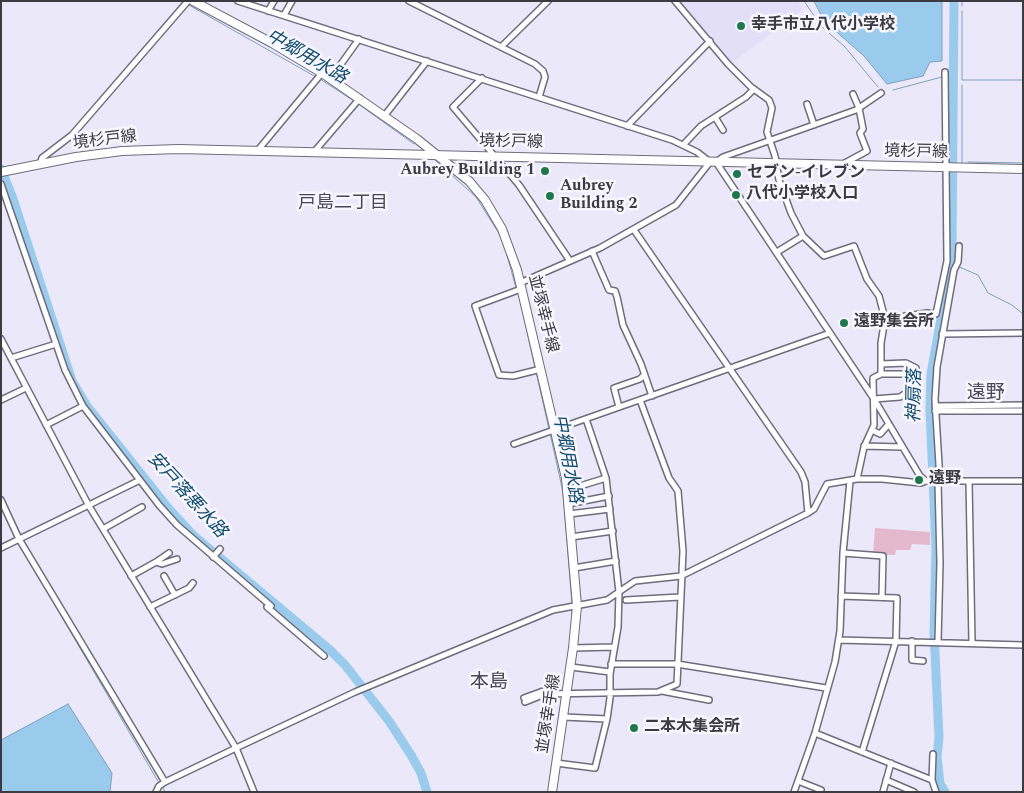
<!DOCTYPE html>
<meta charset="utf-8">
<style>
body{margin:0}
#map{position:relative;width:1024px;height:793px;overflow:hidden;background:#ebe8f9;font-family:Spectral,serif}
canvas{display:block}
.frame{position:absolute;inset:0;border:2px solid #3c3b42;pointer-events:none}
</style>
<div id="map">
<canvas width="1024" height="793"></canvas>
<div class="frame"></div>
</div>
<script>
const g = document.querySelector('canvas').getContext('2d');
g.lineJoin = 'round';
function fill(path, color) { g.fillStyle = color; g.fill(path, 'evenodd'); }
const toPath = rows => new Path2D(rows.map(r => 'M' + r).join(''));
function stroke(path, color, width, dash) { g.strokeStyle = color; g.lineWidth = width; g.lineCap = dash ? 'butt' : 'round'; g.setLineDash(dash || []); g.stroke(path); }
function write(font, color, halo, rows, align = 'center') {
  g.font = font + ' Spectral,"Noto Sans JP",serif'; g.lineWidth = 5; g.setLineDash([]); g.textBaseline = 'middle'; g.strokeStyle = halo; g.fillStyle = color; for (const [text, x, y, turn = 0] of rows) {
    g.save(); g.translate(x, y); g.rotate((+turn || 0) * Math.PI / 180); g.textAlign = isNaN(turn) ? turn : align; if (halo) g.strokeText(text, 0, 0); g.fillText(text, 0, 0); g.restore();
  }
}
const built = toPath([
 [678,1,798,1,803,10,731,64]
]);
const green = toPath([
 [875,528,930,532,930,545,912,544,910,550,896,550,895,555,873,554]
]);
const water = toPath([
 [814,1,942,1,942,61,930,62,923,76,887,84,864,56,824,21,814,1],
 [68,704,112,773,110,792,1,792,1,740,68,704]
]);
const stream = toPath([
 [804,1,821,26,845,47,878,87],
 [187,4,316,77],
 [962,6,962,1],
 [962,11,962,80,1023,80],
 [949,76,952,76],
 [320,79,354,101],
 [893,90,942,77],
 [357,103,414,144],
 [434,159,476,197,500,235],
 [968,162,1023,163],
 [962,163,962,85],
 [505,248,516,288],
 [957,266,978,275,988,293,1012,305,1023,314],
 [518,291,535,368],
 [536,372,549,429],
 [550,433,563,492,572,604],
 [18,542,159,783],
 [572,617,572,608],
 [563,691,570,641],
 [162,786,165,792],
 [548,792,562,695]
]);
const river = toPath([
 [1,169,12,196,72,381,87,406,169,509,194,536,330,650,345,665,389,721,411,755,421,773,427,792],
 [945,792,940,784,937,757,939,737,934,632,936,549,930,409,931,374,951,263,952,243,954,1]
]);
const street = toPath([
 [238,1,672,140,697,152,710,162,676,205,600,248,520,283],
 [409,1,535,64,543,71,545,77,539,97],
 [675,1,728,64,751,87,769,100,772,108,767,132,775,156,779,180,791,213,803,236,824,256,854,246,867,279,879,296,885,319,881,343,881,374,873,378,874,425,864,447,857,479],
 [268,11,274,1],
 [284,15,292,1],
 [501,47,548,1],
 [331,78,359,39],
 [482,78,453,107,519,185,570,261],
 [881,93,856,110,723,157,716,162,874,399,920,476,926,481,1023,481],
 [807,104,814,125],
 [385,115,427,61],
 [715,117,723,130],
 [627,126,710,41],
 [684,144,701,126,746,97,754,89],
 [258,150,322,73],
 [314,152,360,98],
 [40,164,42,158,72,135,188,1],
 [843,164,867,151,860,133,863,129,859,108,853,94],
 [1,184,65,370,83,406,159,505,177,525,271,606,267,607,324,656],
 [634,230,801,472,805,482,808,513],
 [592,251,609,290,615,291,617,297,623,325,641,364,652,396],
 [777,252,803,236],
 [521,289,475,306,499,375,513,376,541,369],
 [885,319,927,313,936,314,947,261,945,72],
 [942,334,1023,333],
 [1,339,89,506,236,748,165,782,159,786,156,792],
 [11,358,56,344],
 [881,374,917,374],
 [874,399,900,397,916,386,916,368,906,363,881,364],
 [1,400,26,388],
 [935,406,1023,405],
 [619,407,614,388,640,379,644,375],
 [935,411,1023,411],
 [46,425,83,406],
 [872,430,880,434,889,424],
 [514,444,830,333],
 [864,446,902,447],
 [940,481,935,399,937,367,954,270,958,262,959,246],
 [969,481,972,643],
 [567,490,606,478],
 [1,500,19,539,165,782],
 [568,504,609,496],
 [569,514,610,509],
 [103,529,142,507],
 [571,537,613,531],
 [1,548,140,480],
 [843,553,883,556,882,597],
 [213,557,220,549],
 [156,562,169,553],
 [574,568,616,561],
 [131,576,156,562,162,564,177,559],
 [164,576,175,595],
 [841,596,897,598,896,641,862,752],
 [626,600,680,597],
 [150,607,189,588,193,583],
 [839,640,1023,645],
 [912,641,912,660,923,661],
 [938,642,940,563,938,481],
 [573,648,614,647],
 [611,664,677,664,826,688],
 [571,667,610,672],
 [662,691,709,700],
 [524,698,546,690,554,689],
 [525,702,545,694,658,692,677,684,683,551,678,491,669,478,640,400],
 [564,717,607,719],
 [815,733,932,780,936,792],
 [556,763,595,768,607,719,610,698,610,674,618,627,619,592,606,478,586,419],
 [886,780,914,792],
 [932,780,933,754],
 [798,781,821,790],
 [254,792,236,748,355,692,553,610,607,600,635,581,681,576,808,513,814,509,827,484,857,479,882,479,921,483,926,481],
 [794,792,815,733,835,662,840,631,843,553,850,481],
 [883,792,891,763]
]);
const secondary = toPath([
 [193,1,272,43,322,73,417,139,469,181,485,200,502,229,517,270,566,478,577,606,573,648,552,792]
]);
const primary = toPath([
 [1,172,76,157,122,151,178,149,1023,169]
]);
const markers = [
 [741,26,5,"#1f784c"],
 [545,171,5,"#1f784c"],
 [737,174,5,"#1f784c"],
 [736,195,5,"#1f784c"],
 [550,196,5,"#1f784c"],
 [844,323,5,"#1f784c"],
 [919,480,5,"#1f784c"],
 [634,728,5,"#1f784c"]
];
const poiNames = [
 ["幸手市立八代小学校",751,26],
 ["Aubrey Building 1",535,171,"right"],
 ["セブン-イレブン",747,174],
 ["Aubrey",560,187],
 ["Building 2",560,205],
 ["八代小学校入口",746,195],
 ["遠野集会所",854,323],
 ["遠野",929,480],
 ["二本木集会所",644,728]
];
const streetNames = [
 ["境杉戸線",105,141,-7],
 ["境杉戸線",511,143,1],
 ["境杉戸線",916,153,1],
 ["並塚幸手線",542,314,76],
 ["並塚幸手線",550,714,-81]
];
const waterNames = [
 ["中郷用水路",306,58,30],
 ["神扇落",916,396,-89],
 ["中郷用水路",566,459,79],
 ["安戸落悪水路",186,496,48]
];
const neighbourhoodNames = [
 ["戸島二丁目",343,204]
];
const quarterNames = [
 ["遠野",986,394],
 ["本島",489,683]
];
fill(built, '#e4dff8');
fill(green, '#e4b9cd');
fill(water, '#9acbed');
stroke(water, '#7ea0ba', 1);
stroke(stream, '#7ea0ba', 1);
stroke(river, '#9acbed', 9);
stroke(street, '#6f6c7b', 8);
stroke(secondary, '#6f6c7b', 10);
stroke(primary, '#6f6c7b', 10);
stroke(street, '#fff', 5);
stroke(secondary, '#fff', 8);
stroke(primary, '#fff', 8);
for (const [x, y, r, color] of markers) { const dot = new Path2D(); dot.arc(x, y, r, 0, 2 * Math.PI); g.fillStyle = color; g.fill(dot); stroke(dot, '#f8f6fe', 2); }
write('bold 16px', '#3c3b42', '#f8f6fe', poiNames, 'left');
write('16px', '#3c3b42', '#f8f6fe', streetNames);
write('italic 18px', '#104b6d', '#f8f6fe', waterNames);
write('18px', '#4a4755', '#f8f6fe', neighbourhoodNames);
write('19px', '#4a4755', '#f8f6fe', quarterNames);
</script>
